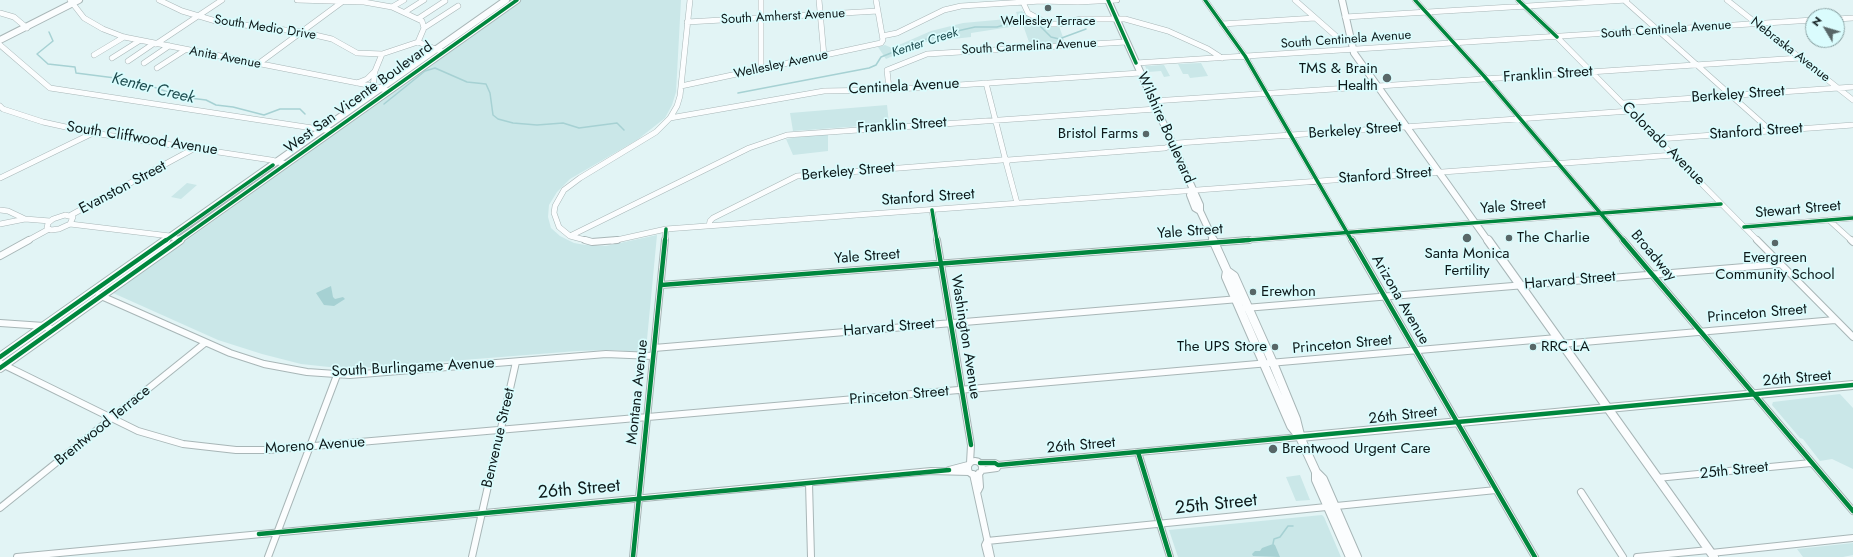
<!DOCTYPE html>
<style>
body{margin:0}
#map{position:relative;width:1853px;height:557px;overflow:hidden;background:#e2f4f5;font-family:Jost,sans-serif}
canvas{display:block}
.north{position:absolute;left:1805px;top:8px;width:40px;height:40px;box-sizing:border-box;background:#dafcfd;border:1px solid #88a1a2;border-radius:50%;rotate:308deg;font-size:11px;font-weight:700;line-height:16px;text-align:center;color:#0d191a}
.north::after{content:'';display:block;margin:auto;width:14px;height:18px;background:#586667;clip-path:polygon(50% 0,100% 100%,50% 72%,0 100%)}
</style>
<div id="map">
<canvas width="1853" height="557"></canvas>
<div class="north">N</div>
</div>
<script>
const g = document.querySelector('canvas').getContext('2d');
g.lineJoin = 'round';
function fill(path, color) { g.fillStyle = color; g.fill(path, 'evenodd'); }
const toPath = rows => new Path2D(rows.map(r => 'M' + r).join(''));
function stroke(path, color, width, dash) { g.strokeStyle = color; g.lineWidth = width; g.lineCap = dash ? 'butt' : 'round'; g.setLineDash(dash || []); g.stroke(path); }
function write(font, color, halo, rows, align = 'center') {
  g.font = font + ' Jost,sans-serif'; g.lineWidth = 3.5; g.setLineDash([]); g.textBaseline = 'middle'; g.strokeStyle = halo; g.fillStyle = color; for (const [text, x, y, turn = 0] of rows) {
    g.save(); g.translate(x, y); g.rotate((+turn || 0) * Math.PI / 180); g.textAlign = isNaN(turn) ? turn : align; if (halo) g.strokeText(text, 0, 0); g.fillText(text, 0, 0); g.restore();
  }
}
const green = toPath([
 [521,0,681,0,676,92,672,105,665,118,637,140,570,179,557,192,549,205,548,217,551,228,560,236,574,243,585,245,606,246,657,235,646,350,638,352,614,350,577,351,362,368,329,367,301,364,262,354,218,340,113,293],
 [1022,11,1041,23,1059,26,1065,43,1030,45,1023,25,971,33,971,37,925,42,886,59,878,47,885,45,892,48,931,31,963,23,1018,18,1016,12],
 [1201,63,1208,76,1190,78,1188,74,1183,74,1178,64],
 [1164,65,1170,76,1164,77,1161,71,1148,72,1145,66],
 [887,105,889,124,793,131,790,113],
 [812,135,828,135,828,151,793,155,786,139],
 [275,165,280,167,182,236,177,234],
 [187,183,197,185,181,199,171,197],
 [1840,394,1853,408,1853,469,1832,459,1820,461,1803,439,1800,438,1772,405,1773,402],
 [1300,475,1310,500,1296,501,1286,477],
 [1322,515,1324,517,1341,557,1178,557,1169,530],
 [1853,543,1853,555,1843,557,1803,557,1797,549]
]);
const water = toPath([
 [331,286,333,297,335,299,343,297,345,299,334,306,324,305,316,293],
 [1273,544,1275,545,1280,557,1253,556,1252,554,1255,551,1260,551,1262,548]
]);
const stream = toPath([
 [49,32,53,41,37,54,48,64,75,67,76,73,123,79,148,85,182,97,206,100,216,105,233,107,264,115,280,109,300,109,305,114],
 [738,93,869,68,876,65,881,57,906,47,935,36,975,27,997,27,1011,23,1026,22,1039,25,1051,37,1059,39,1086,29],
 [384,104,425,71,435,68,467,82,486,84,490,93,493,115,498,119,513,123,537,125,563,123,579,128,617,123,624,130],
 [1273,544,1274,539,1280,537,1288,526,1293,526]
]);
const minorFar1 = toPath([
 [70,0,84,18,103,29,124,37,373,86,389,91],
 [159,0,182,11,219,22,302,32,332,39,357,53,382,54,418,42],
 [297,0,364,2,392,7,422,21,424,28,418,42],
 [761,0,761,69],
 [819,0,824,56],
 [1022,0,1028,13,1048,24,1059,24,1081,19,1125,19,1168,31,1208,49,1222,58],
 [1205,0,1245,56,1352,241],
 [1295,0,1337,37,1350,40],
 [1415,0,1484,76,1624,241],
 [1518,0,1557,37,1758,241],
 [1624,0,1771,131],
 [1727,0,1853,100],
 [392,7,404,0],
 [405,12,424,0],
 [0,13,14,17,27,28],
 [1345,17,1627,0],
 [419,18,445,1],
 [1837,19,1853,18],
 [687,22,878,11],
 [1222,24,1315,18],
 [424,28,458,6],
 [882,36,897,33,944,10,961,6,1041,1,1078,2,1117,0],
 [418,42,443,52],
 [156,44,222,0],
 [0,45,50,88,332,131],
 [94,55,124,37],
 [112,58,139,41],
 [128,61,153,44],
 [144,63,169,46],
 [1136,63,1813,20],
 [258,64,342,2],
 [157,68,185,50],
 [357,83,367,79,375,71],
 [986,83,1005,158,1008,161],
 [373,86,375,71,382,54],
 [681,86,881,43,883,40,876,0],
 [889,89,887,70,927,54,1126,42],
 [1153,101,1800,58],
 [1623,103,1853,87],
 [0,106,3,109,43,122,93,133,271,160,286,164],
 [670,118,824,91,883,90,1140,73],
 [1658,139,1853,125],
 [1008,160,1165,148,1178,143,1630,111],
 [1006,162,1017,203],
 [0,178,93,133],
 [0,210,8,211,25,219],
 [932,210,937,241],
 [65,215,73,217,70,224,59,229,51,230,47,228,48,223,53,219,65,215],
 [71,215,195,148],
 [1829,220,1852,241],
 [0,224,25,219,50,221],
 [70,224,170,236,179,240],
 [709,226,710,221,713,218,797,176,1002,160],
 [1744,227,1853,218],
 [570,236,749,148,787,135,1156,109],
 [27,241,49,229],
 [589,241,570,236,559,227,554,213,555,206,564,190,580,178,656,132,670,118,677,106,680,96,690,0],
 [612,241,666,229,1674,155],
 [665,241,666,229],
 [1236,241,1721,204]
]);
const minor = toPath([
 [585,240,592,242,617,240],
 [937,240,971,445,970,463],
 [1352,240,1535,557],
 [1623,240,1853,511],
 [1757,240,1853,337],
 [1851,240,1853,242],
 [0,256,29,240],
 [661,285,1249,240],
 [99,295,230,353,264,364,307,372,350,375,606,354,653,356],
 [1245,308,1781,264],
 [0,323,44,326,53,330],
 [1561,344,1835,320],
 [654,348,1239,299],
 [0,363,138,431,183,444,236,450,268,450,1557,338],
 [1138,452,1170,557],
 '968 468a7 7 0 1 1 14 0a7 7 0 1 1-14 0Z',
 [980,463,995,463,998,465,1300,437],
 [949,470,968,465],
 [982,470,997,468,998,465],
 [973,474,991,557],
 [1657,478,1811,463],
 [809,483,811,557],
 [978,491,980,487,979,473],
 [1581,492,1623,557],
 [0,508,205,343],
 [987,541,1496,490],
 [987,541,985,545,988,557],
 [1711,553,1853,538],
 [17,557,931,471,969,472],
 [268,557,337,375],
 [472,557,516,362],
 [633,557,665,240],
 [1637,557,1709,550]
]);
const majorFar1 = toPath([
 [1108,0,1200,205,1200,211],
 [1342,0,1354,53,1488,241],
 [0,40,79,0],
 [1192,190,1190,195,1195,208,1200,211,1214,241],
 [164,241,506,0],
 [178,241,517,0]
]);
const major = toPath([
 [1213,240,1227,271,1234,276,1273,363,1296,419,1300,435],
 [1488,240,1714,557],
 [1227,271,1226,277,1291,426,1300,437,1316,472,1323,479,1357,557],
 [0,357,166,240],
 [0,368,180,240],
 [1300,437,1853,385],
 [1316,472,1316,480,1350,557]
]);
const cyclewayFar1 = toPath([
 [1108,0,1136,63],
 [1205,0,1245,56,1352,241],
 [1415,0,1484,76,1624,241],
 [1518,0,1557,37],
 [932,210,937,241],
 [1744,227,1853,218],
 [165,241,273,165],
 [178,241,517,0],
 [665,241,666,229],
 [1236,241,1721,204]
]);
const cycleway = toPath([
 [937,240,971,445],
 [1352,240,1535,557],
 [1623,240,1853,511],
 [661,285,1249,240],
 [0,357,166,240],
 [0,368,180,240],
 [1138,452,1170,557],
 [980,463,995,463,998,465,1853,385],
 [259,534,949,470],
 [633,557,665,240]
]);
const markers = [
 [1048,8,4,"#586667"],
 [1387,78,5,"#586667"],
 [1146,134,4,"#586667"],
 [1467,238,5,"#586667"],
 [1509,238,4,"#586667"],
 [1775,243,4,"#586667"],
 [1253,292,4,"#586667"],
 [1275,347,4,"#586667"],
 [1533,347,4,"#586667"],
 [1273,449,5,"#586667"]
];
const farStreetnames = [
 ["South Amherst Avenue",783,17,-3],
 ["South Medio Drive",265,28,9],
 ["South Centinela Avenue",1666,30,-4],
 ["South Centinela Avenue",1346,40,-4],
 ["South Carmelina Avenue",1029,47,-3],
 ["Nebraska Avenue",1790,50,38],
 ["Anita Avenue",225,58,11],
 ["Wellesley Avenue",781,65,-12]
];
const farPoinames = [
 ["Wellesley Terrace",1048,22]
];
const farWaternames = [
 ["Kenter Creek",925,43,-18]
];
const poiNames = [
 ["TMS & Brain",1378,69,"right"],
 ["Health",1378,86,"right"],
 ["Bristol Farms",1138,134,"right"],
 ["The Charlie",1517,238],
 ["Santa Monica",1467,254,"center"],
 ["Fertility",1467,271,"center"],
 ["Evergreen",1775,258,"center"],
 ["Community School",1775,275,"center"],
 ["Erewhon",1261,292],
 ["The UPS Store",1267,347,"right"],
 ["RRC LA",1541,347],
 ["Brentwood Urgent Care",1282,449]
];
const streetNames = [
 ["Franklin Street",1548,75,-4],
 ["Centinela Avenue",904,87,-3],
 ["Berkeley Street",1738,95,-4],
 ["West San Vicente Boulevard",359,98,-36],
 ["Franklin Street",902,126,-4],
 ["Wilshire Boulevard",1165,128,66],
 ["Berkeley Street",1355,131,-4],
 ["Stanford Street",1756,132,-4],
 ["South Cliffwood Avenue",142,139,9],
 ["Colorado Avenue",1663,144,45],
 ["Berkeley Street",848,172,-5],
 ["Stanford Street",1385,176,-4],
 ["Evanston Street",123,188,-28],
 ["Stanford Street",928,198,-4],
 ["Yale Street",1513,207,-4],
 ["Stewart Street",1798,210,-5],
 ["Yale Street",1190,232,-4],
 ["Broadway",1653,256,50],
 ["Yale Street",867,257,-4],
 ["Harvard Street",1570,281,-5],
 ["Arizona Avenue",1400,300,60],
 ["Princeton Street",1757,314,-5],
 ["Harvard Street",889,328,-5],
 ["Washington Avenue",965,337,81],
 ["Princeton Street",1342,345,-5],
 ["South Burlingame Avenue",413,368,-3],
 ["26th Street",1797,379,-5],
 ["Montana Avenue",638,392,-84],
 ["Princeton Street",899,396,-5],
 ["26th Street",1403,416,-6],
 ["Brentwood Terrace",103,426,-39],
 ["Benvenue Street",499,438,-77],
 ["Moreno Avenue",315,446,-4],
 ["26th Street",1081,446,-5],
 ["25th Street",1734,471,-6]
];
const waterNames = [
 ["Kenter Creek",153,89,14]
];
const nearStreetnames = [
 ["26th Street",579,490,-5],
 ["25th Street",1216,505,-6]
];
fill(green, '#cae7e8');
fill(water, '#a6d1d3');
stroke(stream, '#a6d1d3', 1.5);
stroke(minorFar1, '#a8b6b7', 6);
stroke(minor, '#a8b6b7', 8);
stroke(majorFar1, '#a8b6b7', 8);
stroke(major, '#a8b6b7', 10);
stroke(minorFar1, '#fbfdfe', 5);
stroke(minor, '#fbfdfe', 6);
stroke(majorFar1, '#fbfdfe', 6);
stroke(major, '#fbfdfe', 8);
stroke(cyclewayFar1, '#00873e', 3.5);
stroke(cycleway, '#00873e', 4.5);
for (const [x, y, r, color] of markers) { const dot = new Path2D(); dot.arc(x, y, r, 0, 2 * Math.PI); g.fillStyle = color; g.fill(dot); stroke(dot, '#dafcfd', 1.5); }
write('13px', '#0d191a', '#dafcfd', farStreetnames);
write('13px', '#0d191a', '#dafcfd', farPoinames);
write('italic 13px', '#1c4b4e', '#dafcfd', farWaternames);
write('15px', '#0d191a', '#dafcfd', poiNames, 'left');
write('15px', '#0d191a', '#dafcfd', streetNames);
write('italic 16px', '#1c4b4e', '#dafcfd', waterNames);
write('18px', '#0d191a', '#dafcfd', nearStreetnames);
</script>
